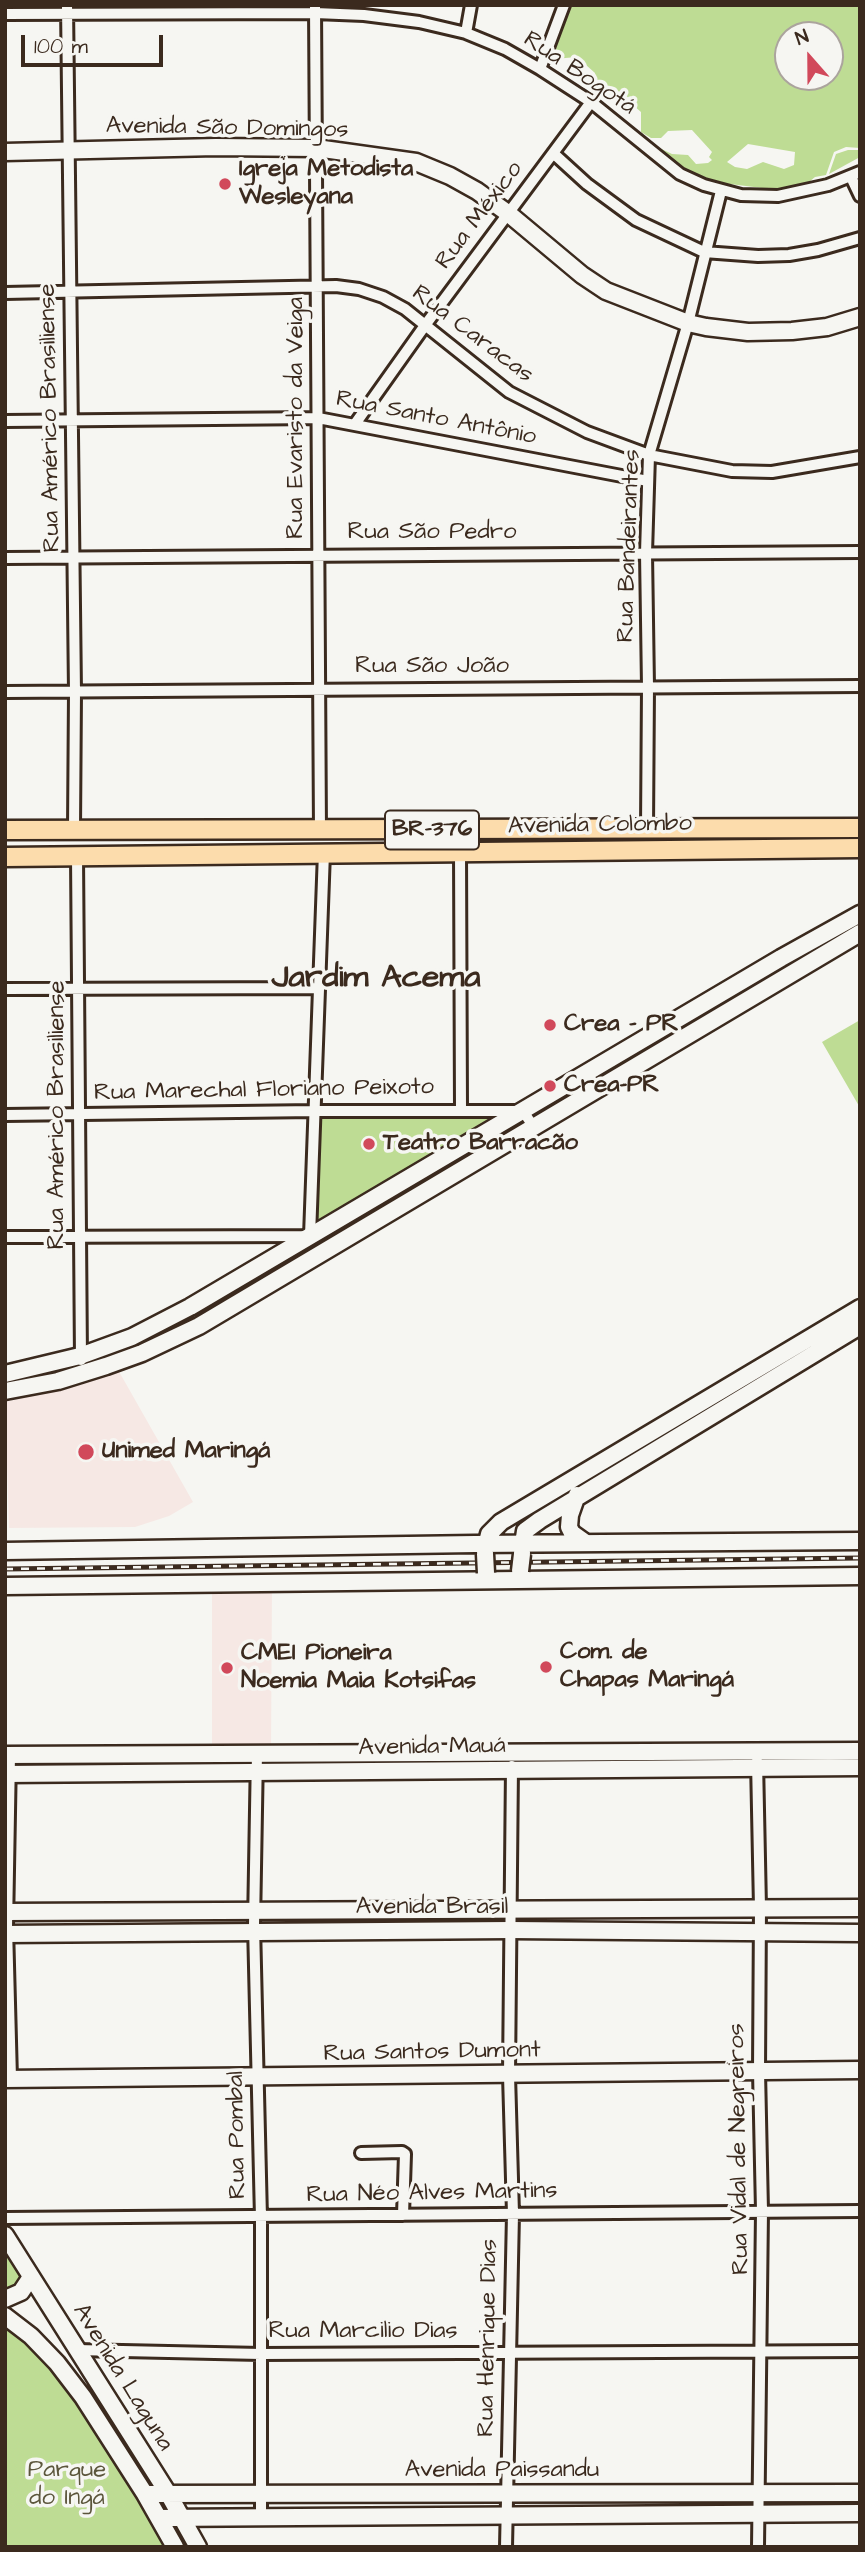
<!DOCTYPE html>
<meta charset="utf-8">
<style>
body{margin:0}
#map{position:relative;width:865px;height:2552px;overflow:hidden;background:#f6f6f2;font-family:"Architects Daughter",sans-serif}
canvas{display:block}
.frame{position:absolute;inset:0;border:7px solid #3b2a1e;pointer-events:none}
.north{position:absolute;left:774px;top:21px;width:70px;height:70px;box-sizing:border-box;background:#f6f6f2;border:2px solid #aba49d;border-radius:50%;rotate:339deg;font-size:19px;font-weight:700;line-height:28px;text-align:center;color:#3b2a1e}
.north::after{content:'';display:block;margin:auto;width:24px;height:32px;background:#d1495b;clip-path:polygon(50% 0,100% 100%,50% 72%,0 100%)}
.scale{position:absolute;left:21px;top:35px;width:142px;height:32px;box-sizing:border-box;border:4px solid #3b2a1e;border-top:0;padding-left:9px;font-size:21px;line-height:24px;white-space:nowrap;color:#3b2a1e;-webkit-text-stroke:5px #f6f6f2;paint-order:stroke}
</style>
<div id="map">
<canvas width="865" height="2552"></canvas>
<div class="frame"></div>
<div class="north">N</div>
<div class="scale">100 m</div>
</div>
<script>
const g = document.querySelector('canvas').getContext('2d');
g.lineJoin = 'round';
function fill(path, color) { g.fillStyle = color; g.fill(path, 'evenodd'); }
const toPath = rows => new Path2D(rows.map(r => 'M' + r).join(''));
function stroke(path, color, width, dash) { g.strokeStyle = color; g.lineWidth = width; g.lineCap = dash ? 'butt' : 'round'; g.setLineDash(dash || []); g.stroke(path); }
function write(font, color, halo, rows, align = 'center') {
  g.font = font + ' "Architects Daughter",sans-serif'; g.lineWidth = 7; g.setLineDash([]); g.textBaseline = 'middle'; g.strokeStyle = halo; g.fillStyle = color; for (const [text, x, y, turn = 0] of rows) {
    g.save(); g.translate(x, y); g.rotate((+turn || 0) * Math.PI / 180); g.textAlign = isNaN(turn) ? turn : align; if (halo) g.strokeText(text, 0, 0); g.fillText(text, 0, 0); g.restore();
  }
}
const built = toPath([
 [117,1368,193,1502,169,1516,135,1527,9,1528,5,1402,61,1389],
 [272,1583,271,1753,212,1753,212,1584]
]);
const green = toPath([
 [569,5,860,5,860,148,846,147,834,152,826,175,815,177,809,182,800,186,783,188,762,188,714,182,688,171,653,145,672,154,688,155,696,164,708,163,712,160,709,157,712,152,692,130,668,131,661,138,651,138,641,132,641,112,626,99,612,101,597,89,595,73,577,57,554,59,551,52],
 [788,35,830,35,830,77,788,77],
 [748,144,795,152,794,165,784,169,763,162,747,169,735,167,727,162],
 [848,150,860,150,860,157,829,174,836,154],
 [860,1020,860,1105,859,1106,822,1042],
 [315,1111,523,1111,310,1236],
 [5,2235,31,2277,5,2299],
 [5,2316,57,2363,173,2547,5,2547]
]);
const street = toPath([
 [67,5,75,692,74,829],
 [315,5,320,831],
 [5,14,315,13,364,15,419,22,466,33,505,49,540,69,591,102,680,174,704,185,741,195,778,196,828,185,860,172],
 [466,33,471,5],
 [540,69,564,5],
 [553,153,587,184,636,220,704,252,758,256,789,255,818,250,860,238],
 [851,177,860,196],
 [5,293,336,286,359,289,383,297,405,309,509,392,587,432,649,455,732,471,772,472,860,457],
 [5,421,318,418,648,481],
 [355,424,426,324,591,102],
 [5,558,860,552],
 [5,692,860,686],
 [647,828,648,687,646,553,649,455,688,323,721,191],
 [460,852,461,1110],
 [77,856,81,1360],
 [5,989,319,988],
 [5,1115,315,1111,523,1111,533,1126],
 [310,1236,324,852],
 [5,1237,307,1236],
 [257,1753,254,1925,261,2218,261,2516],
 [10,1755,7,1927,11,2079],
 [757,1761,760,1908,759,2071,762,2211,758,2547],
 [361,2153,402,2152,405,2154,403,2215],
 [5,2218,860,2211],
 [76,2350,261,2354,860,2351],
 [506,2547,513,2214,509,2075,512,1766]
]);
const secondary = toPath([
 [5,152,216,147,316,148,416,162,450,176,477,191,509,214,582,275,606,291,688,323,706,327,748,332,792,331,827,327,860,317],
 [5,1374,80,1356,132,1337,190,1307,781,958,860,914],
 [5,1391,58,1381,106,1366,142,1353,199,1326,860,933],
 [577,1495,570,1515,569,1527,572,1533,586,1543],
 [5,1551,475,1544,860,1541],
 [485,1551,489,1534,501,1522,860,1308],
 [522,1551,525,1531,540,1520,860,1326],
 [5,1586,860,1576],
 [5,1755,860,1751],
 [5,1774,860,1767],
 [5,1912,860,1908],
 [5,1934,510,1930,860,1933],
 [5,2079,860,2070],
 [5,2235,169,2495,198,2547],
 [5,2299,21,2292,31,2277],
 [5,2316,31,2336,57,2363,83,2397,145,2494,175,2547],
 [145,2494,860,2493],
 [159,2518,860,2513]
]);
const primary = toPath([
 [5,830,860,828],
 [5,857,860,848]
]);
const rail = toPath([
 [5,1569,860,1558]
]);
const secondaryBridge = toPath([
 [485,1554,486,1573],
 [520,1571,522,1554]
]);
const markers = [
 [225,184,7,"#d1495b"],
 [550,1025,7,"#d1495b"],
 [550,1086,7,"#d1495b"],
 [369,1144,7,"#d1495b"],
 [86,1452,9,"#d1495b"],
 [546,1667,7,"#d1495b"],
 [227,1668,7,"#d1495b"]
];
const shields = [
 [432,830,94]
];
const shieldNames = [
 ["BR-376",432,830]
];
const streetNames = [
 ["Rua Bogotá",579,74,34],
 ["Avenida São Domingos",227,129,1],
 ["Rua México",480,216,-53],
 ["Rua Caracas",472,335,37],
 ["Rua Américo Brasiliense",51,418,-91],
 ["Rua Evaristo da Veiga",297,418,-90],
 ["Rua Santo Antônio",436,419,11],
 ["Rua São Pedro",432,533],
 ["Rua Bandeirantes",630,546,-88],
 ["Rua São João",432,667],
 ["Avenida Colombo",600,826,-1],
 ["Rua Marechal Floriano Peixoto",264,1091,-1],
 ["Rua Américo Brasiliense",58,1115,-90],
 ["Avenida Mauá",432,1748,-1],
 ["Avenida Brasil",432,1908],
 ["Rua Santos Dumont",432,2053,-1],
 ["Rua Pombal",238,2135,-91],
 ["Rua Vidal de Negreiros",740,2149,-91],
 ["Rua Néo Alves Martins",432,2194,-1],
 ["Rua Marcilio Dias",363,2332],
 ["Rua Henrique Dias",489,2338,-89],
 ["Avenida Laguna",122,2378,58],
 ["Avenida Paissandu",502,2471]
];
const poiNames = [
 ["Igreja Metodista",239,170],
 ["Wesleyana",239,198],
 ["Crea - PR",564,1025],
 ["Crea-PR",564,1086],
 ["Teatro Barracão",383,1144],
 ["Unimed Maringá",102,1452],
 ["Com. de",560,1653],
 ["Chapas Maringá",560,1681],
 ["CMEI Pioneira",241,1654],
 ["Noemia Maia Kotsifas",241,1682]
];
const parkNames = [
 ["Parque",67,2471],
 ["do Ingá",67,2499]
];
const districtNames = [
 ["Jardim Acema",376,979]
];
fill(built, '#f6e8e4');
fill(green, '#bedc94');
stroke(street, '#3b2a1e', 16);
stroke(secondary, '#3b2a1e', 21);
stroke(primary, '#3b2a1e', 23);
stroke(street, '#f6f6f2', 10);
stroke(secondary, '#f6f6f2', 16);
stroke(primary, '#fcdcac', 18);
stroke(rail, '#3b2a1e', 5);
stroke(rail, '#f6f6f2', 2.5, [8]);
stroke(secondaryBridge, '#3b2a1e', 21, []);
stroke(secondaryBridge, '#f6f6f2', 16);
for (const [x, y, r, color] of markers) { const dot = new Path2D(); dot.arc(x, y, r, 0, 2 * Math.PI); g.fillStyle = color; g.fill(dot); stroke(dot, '#f6f6f2', 2.5); }
for (const [x, y, w] of shields) { const box = new Path2D(); box.roundRect(x - w / 2, y - 19.5, w, 39, 5); g.fillStyle = '#f6f6f2'; g.fill(box); stroke(box, '#3b2a1e', 2); }
write('bold 23px', '#3b2a1e', null, shieldNames);
write('24px', '#3b2a1e', '#f6f6f2', streetNames);
write('bold 24px', '#3b2a1e', '#f6f6f2', poiNames, 'left');
write('24px', '#5c563c', '#f6f6f2', parkNames);
write('bold 32px', '#3b2a1e', '#f6f6f2', districtNames);
</script>
